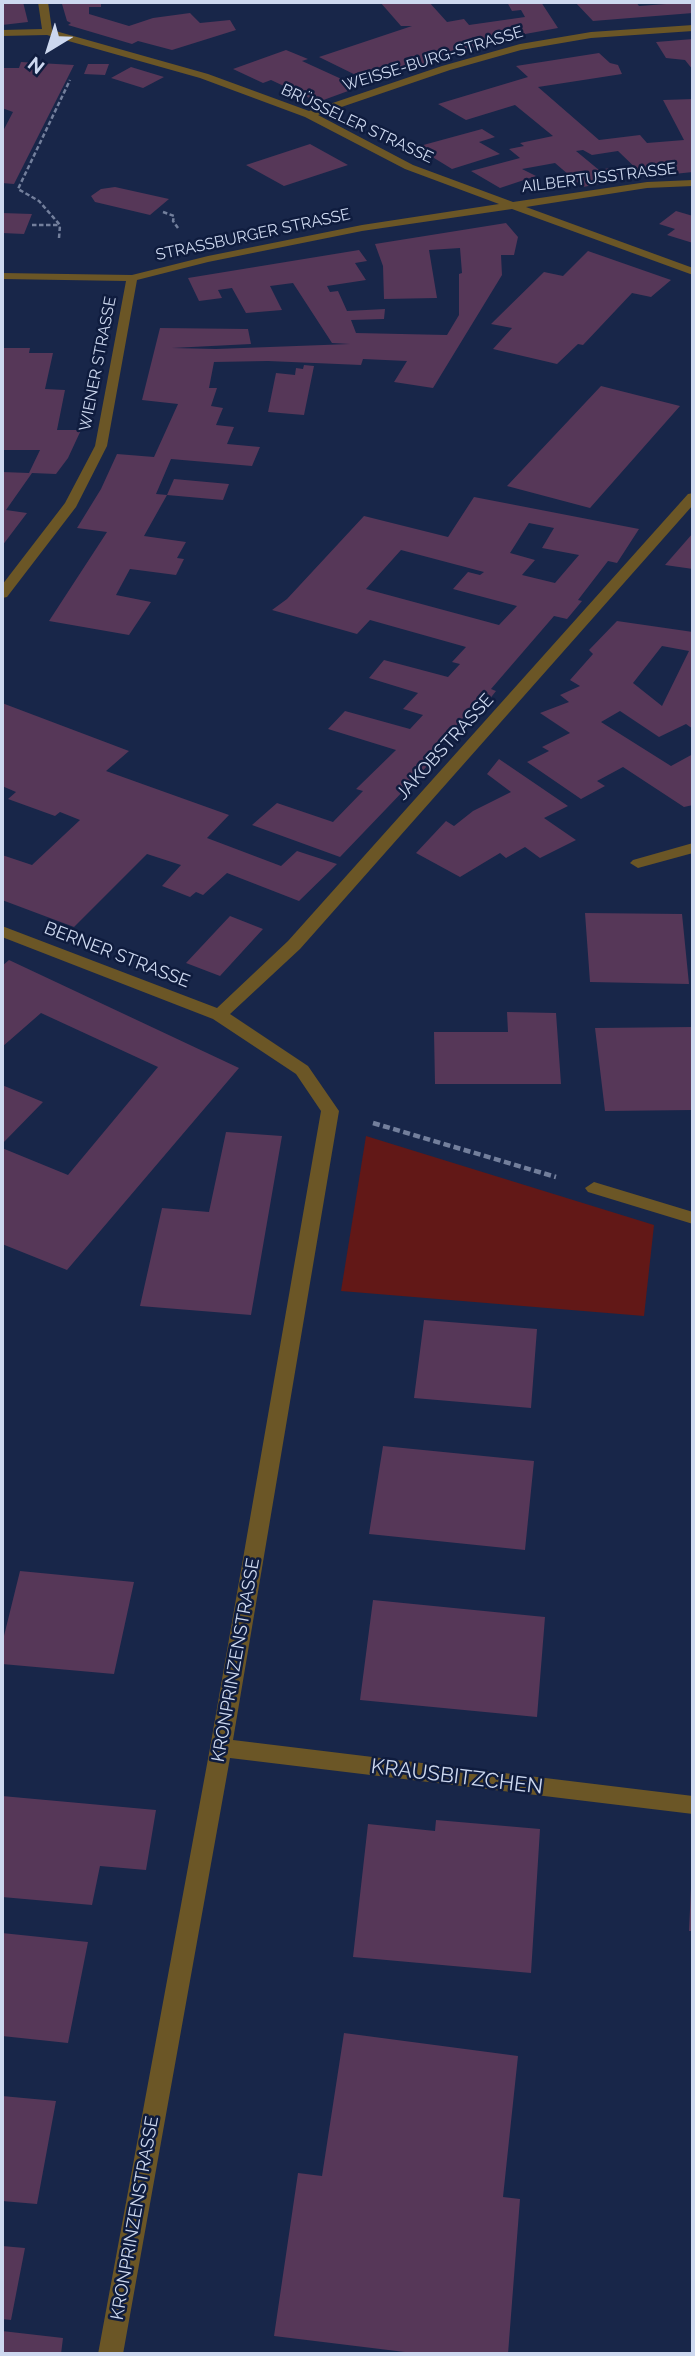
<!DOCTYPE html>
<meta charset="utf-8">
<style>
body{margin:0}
#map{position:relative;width:695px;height:2356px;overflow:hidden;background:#182649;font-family:Raleway,sans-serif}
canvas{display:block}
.frame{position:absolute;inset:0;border:4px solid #cdd8ef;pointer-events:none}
.north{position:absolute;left:14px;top:14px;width:70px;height:70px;-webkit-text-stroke:5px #0f1c3e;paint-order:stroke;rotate:218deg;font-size:19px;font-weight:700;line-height:28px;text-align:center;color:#cdd8ef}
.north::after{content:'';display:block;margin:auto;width:24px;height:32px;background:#cdd8ef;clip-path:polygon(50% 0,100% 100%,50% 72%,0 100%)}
</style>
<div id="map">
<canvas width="695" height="2356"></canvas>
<div class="frame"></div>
<div class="north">N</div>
</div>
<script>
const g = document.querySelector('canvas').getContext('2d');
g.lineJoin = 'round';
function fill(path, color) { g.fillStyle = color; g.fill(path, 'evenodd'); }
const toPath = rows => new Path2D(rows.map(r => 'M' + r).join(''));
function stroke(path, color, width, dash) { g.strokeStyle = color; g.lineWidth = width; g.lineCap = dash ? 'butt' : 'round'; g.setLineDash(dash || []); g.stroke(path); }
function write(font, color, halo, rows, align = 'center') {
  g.font = font + ' Raleway,sans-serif'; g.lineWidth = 5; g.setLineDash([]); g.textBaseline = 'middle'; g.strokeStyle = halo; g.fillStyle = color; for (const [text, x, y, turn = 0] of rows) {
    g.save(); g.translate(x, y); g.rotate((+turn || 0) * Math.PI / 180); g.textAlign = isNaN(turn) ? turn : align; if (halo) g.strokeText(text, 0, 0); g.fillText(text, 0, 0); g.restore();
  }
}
const green = toPath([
 [366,1136,654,1225,644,1316,341,1291]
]);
const building = toPath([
 [2,2,23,2,28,22,2,25],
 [68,2,101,2,101,7,89,7,89,14,129,26,153,18,190,13,200,23,230,20,236,30,172,50,138,41,132,44,68,25,71,23,67,21,62,4],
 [380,2,429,2,447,22,464,19,469,25,525,17,521,10,512,11,507,2,541,2,558,28,498,39,370,82,319,57,412,26,401,26],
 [575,2,636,2,639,6,693,2,693,13,593,21],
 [693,39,693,70,685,60,666,58,656,42],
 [286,50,308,59,302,61,359,87,318,102,271,80,263,83,233,69],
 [599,53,610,63,618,65,622,74,538,87,599,140,640,135,647,143,684,140,663,100,693,99,693,172,645,177,618,151,592,155,583,150,576,151,599,170,610,168,625,179,583,187,555,163,522,169,536,176,500,188,471,171,520,158,509,149,524,146,520,143,553,136,515,105,466,120,438,104,528,77,516,66],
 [21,62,74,65,14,184,2,183,2,133,13,112,2,108,2,68,19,68],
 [88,64,109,64,105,75,84,74],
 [131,67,164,77,143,88,111,78],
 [482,129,495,137,479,142,500,154,452,169,416,147],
 [310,144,348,165,284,186,246,165],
 [115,187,169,199,150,215,95,202,91,196,101,189],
 [676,211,693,216,693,243,667,235,675,229,659,224],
 [2,213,32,214,24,234,2,233],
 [506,223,518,237,514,255,501,255,502,275,433,388,394,382,407,361,363,359,361,365,268,361,214,362,209,388,217,388,211,406,223,408,216,425,234,427,227,444,260,447,252,466,171,459,156,494,167,495,144,536,186,542,177,558,184,559,176,575,130,569,116,595,151,602,129,635,49,621,107,532,77,528,101,489,117,454,154,457,178,404,142,400,160,328,248,329,251,344,172,348,216,349,350,344,332,343,293,283,270,286,282,310,246,313,232,288,218,290,222,298,199,301,188,278,359,250,367,261,355,263,366,280,327,286,330,292,338,291,347,311,385,309,384,319,351,320,356,333,447,335,459,315,459,274,462,273,460,248,429,250,437,298,384,299,383,266,375,244],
 [588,251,671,280,651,297,632,293,583,345,578,344,557,364,493,349,512,328,491,324,544,272,563,276],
 [2,348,30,348,29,353,53,353,45,389,65,390,57,430,81,430,68,458,56,474,32,473,6,510,27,513,2,546,2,472,29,473,40,450,2,450],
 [304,365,314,366,304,415,268,412,276,373,295,375,296,368,303,369],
 [601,386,680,406,590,508,507,486],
 [174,479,229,484,223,500,167,495],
 [474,497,639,529,617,563,608,561,578,600,582,601,567,619,554,616,491,689,496,691,481,710,472,707,429,759,432,761,340,857,252,825,277,803,333,822,363,791,356,789,396,750,328,729,345,711,410,729,423,715,403,709,418,693,369,678,384,660,448,677,460,664,452,662,466,647,370,620,357,634,272,610,287,599,364,516,448,537],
 [529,523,554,528,542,548,579,555,555,583,522,575,535,560,510,553],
 [401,550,484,572,480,575,468,572,453,589,517,606,499,625,366,589],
 [693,533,693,569,665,565],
 [617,621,693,632,693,729,686,724,659,737,620,711,601,722,671,766,693,754,693,805,684,807,623,767,597,781,605,786,581,799,527,762,549,751,542,747,570,733,540,713,569,702,560,695,580,686,570,680,593,654,589,650],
 [662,646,689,651,662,706,633,683],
 [2,703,129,751,106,771,229,815,207,838,281,866,297,851,337,864,299,901,227,873,203,895,196,892,190,897,162,886,181,865,147,854,74,927,2,900,2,855,32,865,80,820,60,812,55,816,8,799,16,792,2,786],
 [499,759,568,806,544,818,576,840,540,858,525,847,506,858,500,853,460,877,416,853,446,821,454,826,473,811,511,792,487,774],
 [585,913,682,914,689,984,590,982],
 [230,916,263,929,220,976,186,963],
 [9,960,239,1068,67,1270,2,1244,2,1148,68,1175,158,1067,41,1013,2,1047,2,966],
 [507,1012,556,1013,561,1084,435,1084,434,1032,508,1032],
 [693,1027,693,1110,605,1111,595,1028],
 [2,1085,43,1102,2,1144],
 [226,1132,282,1136,251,1315,140,1306,162,1208,209,1212],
 [424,1320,537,1329,531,1408,414,1398],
 [383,1446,534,1461,525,1550,369,1534],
 [20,1571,134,1582,114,1674,2,1664,2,1644],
 [373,1600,545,1617,537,1717,360,1700],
 [2,1796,156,1810,146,1870,100,1866,92,1905,2,1897],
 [436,1820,540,1829,531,1973,353,1957,368,1824,435,1831],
 [691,1888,693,1888,693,1931,689,1931],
 [2,1933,88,1942,68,2043,2,2036],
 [344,2033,518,2056,503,2197,520,2199,508,2354,421,2354,274,2336,298,2173,322,2176],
 [2,2096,56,2101,37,2204,2,2201],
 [2,2246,25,2248,11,2320,2,2319],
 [2,2331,63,2338,61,2354,2,2354]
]);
const pathFar1 = toPath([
 [163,212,174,216,173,221,178,228],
 [32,225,59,225],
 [59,238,60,225,39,201,18,189,70,80]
]);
const path = toPath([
 [373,1123,556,1177]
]);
const street = toPath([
 [38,2,48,2,52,30,208,74,309,111,442,66,520,44,591,32,693,25,693,31,591,38,521,50,450,70,318,115,413,165,513,202,647,182,693,180,693,186,647,188,526,207,693,268,693,275,512,209,362,231,208,262,137,280,107,446,76,507,7,597,2,598,2,585,65,503,95,446,126,281,2,279,2,273,132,275,208,256,362,225,499,204,405,169,305,117,200,78,47,35,2,36,2,30,42,29,38,2],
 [693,493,693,505,300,949,230,1014,308,1066,339,1111,233,1740,693,1796,693,1814,230,1758,123,2354,98,2354,210,1748,321,1111,296,1074,213,1019,2,937,2,926,217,1008,288,941,688,494,693,493],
 [693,843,693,853,638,868,630,863,633,860,693,843],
 [594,1182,693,1212,693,1224,588,1192,585,1188,594,1182]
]);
const farStreetnames = [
 ["WEISSE-BURG-STRASSE",433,59,-17],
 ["BRÜSSELER STRASSE",357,124,25],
 ["AILBERTUSSTRASSE",599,178,-7],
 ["STRASSBURGER STRASSE",253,235,-12],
 ["WIENER STRASSE",98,364,-79]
];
const streetNames = [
 ["JAKOBSTRASSE",445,747,-48],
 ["BERNER STRASSE",117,955,21],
 ["KRONPRINZENSTRASSE",236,1660,-80],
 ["KRONPRINZENSTRASSE",135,2218,-80]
];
const nearStreetnames = [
 ["KRAUSBITZCHEN",457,1777,7]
];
fill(green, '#621817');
fill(building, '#563758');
stroke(pathFar1, '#737f9c', 2.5, [4.5, 2.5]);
stroke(path, '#737f9c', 4.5, [7, 3.5]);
fill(street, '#6b5626');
write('16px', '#cdd8ef', '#0f1c3e', farStreetnames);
write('18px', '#cdd8ef', '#0f1c3e', streetNames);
write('21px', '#cdd8ef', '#0f1c3e', nearStreetnames);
</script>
